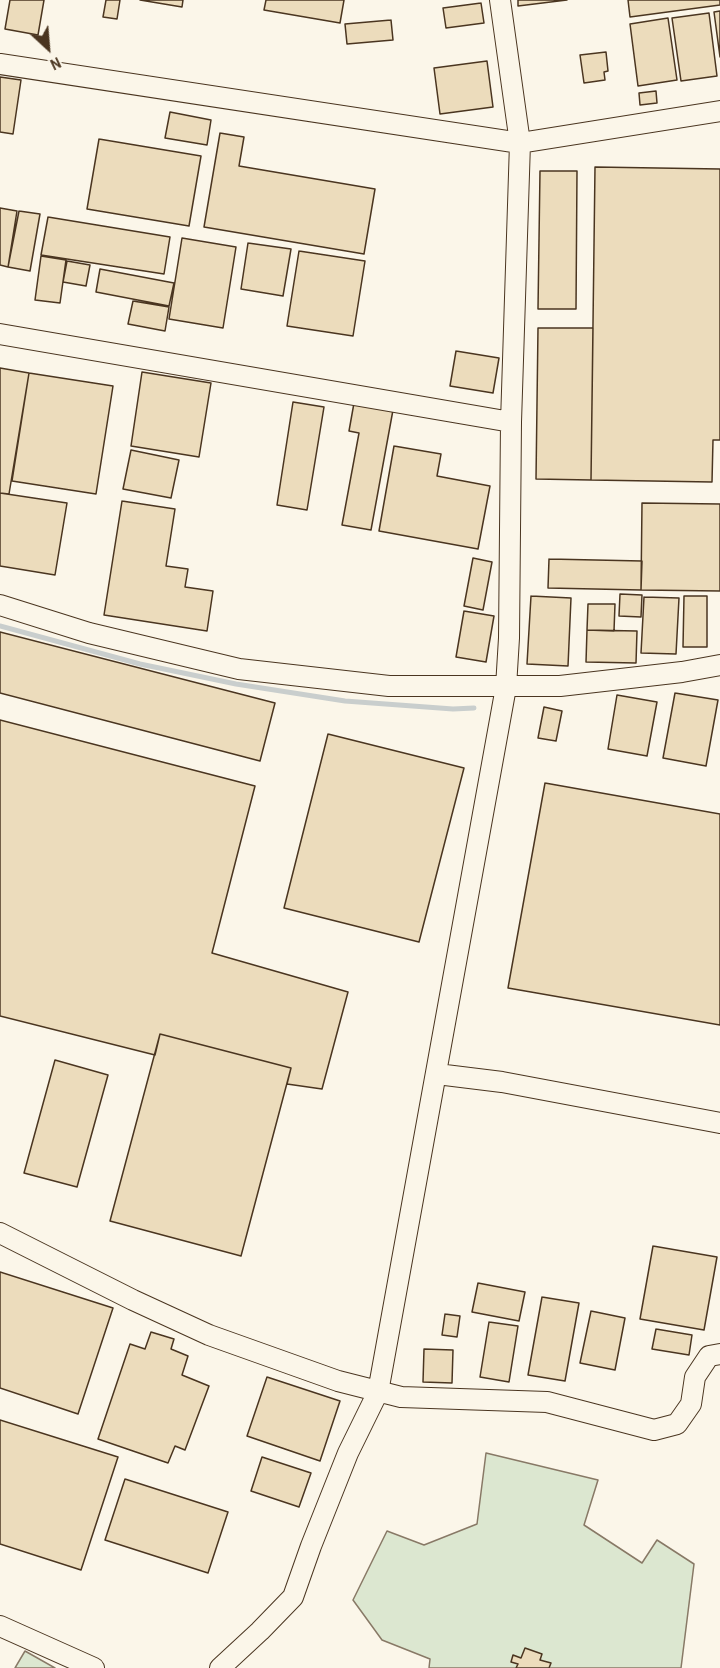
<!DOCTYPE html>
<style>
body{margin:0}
#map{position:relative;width:720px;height:1668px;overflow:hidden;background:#fbf6e9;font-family:"Archivo Narrow",sans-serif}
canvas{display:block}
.north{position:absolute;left:18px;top:18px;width:60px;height:60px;-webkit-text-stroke:4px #fbf6e9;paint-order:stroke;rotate:154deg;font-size:16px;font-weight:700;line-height:24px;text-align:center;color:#4a3520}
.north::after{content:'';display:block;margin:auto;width:21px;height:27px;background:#4a3520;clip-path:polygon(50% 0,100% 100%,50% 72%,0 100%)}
</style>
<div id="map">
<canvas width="720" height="1668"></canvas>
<div class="north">N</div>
</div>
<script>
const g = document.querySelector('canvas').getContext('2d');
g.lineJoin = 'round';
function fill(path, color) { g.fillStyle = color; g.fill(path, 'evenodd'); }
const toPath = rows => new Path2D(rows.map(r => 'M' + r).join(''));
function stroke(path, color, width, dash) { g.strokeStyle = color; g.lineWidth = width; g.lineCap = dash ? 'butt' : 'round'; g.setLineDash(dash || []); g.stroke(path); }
const green = toPath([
 [486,1453,598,1480,584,1525,642,1563,657,1540,694,1564,681,1668,429,1668,430,1659,382,1640,353,1600,387,1531,424,1545,477,1524,486,1453],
 [25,1651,55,1668,15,1668,25,1651]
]);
const stream = toPath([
 [0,626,140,664,236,684,345,701,453,709,474,708]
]);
const building = toPath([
 [10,0,44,0,38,35,5,29,10,0],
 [106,0,120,0,117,19,103,17,106,0],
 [140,0,183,0,182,7,140,0],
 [266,0,344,0,340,23,264,10,266,0],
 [518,0,567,0,518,6,518,0],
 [628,0,720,0,720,5,630,17,628,0],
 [481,3,484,23,446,28,443,8,481,3],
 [720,11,720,57,714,12,720,11],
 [709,13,717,76,681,81,672,18,709,13],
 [668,18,677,80,638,86,630,24,668,18],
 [391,20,393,40,347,44,345,24,391,20],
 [606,52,608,71,604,72,605,80,584,83,580,55,606,52],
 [487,61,493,107,440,114,434,68,487,61],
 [0,77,21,80,13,134,0,132,0,77],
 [656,91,657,103,640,105,639,93,656,91],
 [170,112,211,120,207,145,165,138,170,112],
 [220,133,244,137,239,166,375,189,364,254,204,227,220,133],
 [99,139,201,156,189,226,87,209,99,139],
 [595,167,720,169,720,440,713,440,712,482,591,480,595,167],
 [540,171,577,171,576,309,538,309,540,171],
 [0,208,17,211,8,267,0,265,0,208],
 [19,211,40,214,30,271,8,267,19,211],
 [48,217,170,237,164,274,41,255,48,217],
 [182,238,236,247,223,328,169,319,182,238],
 [248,243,291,249,283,296,241,289,248,243],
 [299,251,365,261,353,336,287,326,299,251],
 [41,256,66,260,60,303,35,300,41,256],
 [67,261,90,265,86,286,63,282,67,261],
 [100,269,174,283,169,306,96,292,100,269],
 [133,301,169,307,165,331,128,324,133,301],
 [538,328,593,328,591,480,536,479,538,328],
 [456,351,499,358,493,393,450,386,456,351],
 [0,368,29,373,9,494,0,493,0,368],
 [142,372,211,383,199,457,131,446,142,372],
 [29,373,113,386,96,494,12,481,29,373],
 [293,402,324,407,307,510,277,505,293,402],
 [354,403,393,410,371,530,342,525,359,433,349,431,354,403],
 [394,446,441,454,437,476,490,486,478,549,379,531,394,446],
 [131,450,179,460,171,498,123,489,131,450],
 [0,493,67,503,55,575,0,566,0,493],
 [122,501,175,509,166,566,188,569,185,587,213,591,207,631,104,615,122,501],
 [642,503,720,504,720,591,641,590,642,503],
 [473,558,492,562,483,610,464,606,473,558],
 [549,559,642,561,641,590,548,588,549,559],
 [620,594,642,595,641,617,619,616,620,594],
 [531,596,571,598,568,666,527,664,531,596],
 [684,596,707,596,707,647,683,647,684,596],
 [644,597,679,598,676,654,641,653,644,597],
 [588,604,615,604,614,631,587,630,588,604],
 [464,611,494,616,486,662,456,657,464,611],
 [587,630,637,631,636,663,586,662,587,630],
 [0,632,275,703,260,761,0,693,0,632],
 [675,693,718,700,706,766,663,758,675,693],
 [617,695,657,702,647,756,608,749,617,695],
 [544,707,562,711,556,741,538,738,544,707],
 [0,720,255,786,212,953,348,992,322,1089,287,1084,291,1068,160,1034,155,1055,0,1016,0,720],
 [328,734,464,768,419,942,284,908,328,734],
 [545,783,720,814,720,1025,508,988,545,783],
 [160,1034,291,1068,241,1256,110,1221,160,1034],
 [55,1060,108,1075,77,1187,24,1173,55,1060],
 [653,1246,717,1257,704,1330,640,1319,653,1246],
 [0,1272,113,1308,78,1414,0,1388,0,1272],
 [478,1283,525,1292,519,1321,472,1312,478,1283],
 [542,1297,579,1303,565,1381,528,1375,542,1297],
 [591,1311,625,1318,615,1370,580,1363,591,1311],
 [445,1314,460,1316,457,1337,442,1335,445,1314],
 [489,1322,518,1326,509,1382,480,1377,489,1322],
 [656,1329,692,1335,689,1355,652,1349,656,1329],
 [151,1332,174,1339,171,1349,188,1356,182,1375,209,1386,185,1450,175,1446,168,1463,98,1439,130,1344,145,1349,151,1332],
 [424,1349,453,1350,452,1383,423,1382,424,1349],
 [267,1377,340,1401,320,1461,247,1436,267,1377],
 [0,1420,118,1457,81,1570,0,1544,0,1420],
 [262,1457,311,1473,299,1507,251,1491,262,1457],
 [125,1479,228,1512,208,1573,105,1540,125,1479],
 [525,1648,542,1654,540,1660,551,1663,549,1668,516,1668,518,1664,511,1662,513,1655,521,1658,525,1648]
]);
const minor = toPath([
 [0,64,520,143,720,111],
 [0,334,511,422],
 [0,605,89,633,239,669,389,686,560,686,682,672,720,665],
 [437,1074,502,1082,720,1123],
 [0,1233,133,1300,209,1335,338,1381,401,1397,547,1402,654,1430,677,1424,691,1404,695,1377,709,1356,720,1354],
 [0,1626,94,1668],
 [220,1668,260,1631,293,1597,311,1546,348,1453,378,1392,506,687,509,638,511,422,520,143,500,0]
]);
fill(green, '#dce7d0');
stroke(green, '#887966', 1.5);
stroke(stream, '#c9cecd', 5);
fill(building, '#ecdcbc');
stroke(building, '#4a3520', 1.5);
stroke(minor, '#4a3520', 22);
stroke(minor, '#fbf6e9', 20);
</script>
